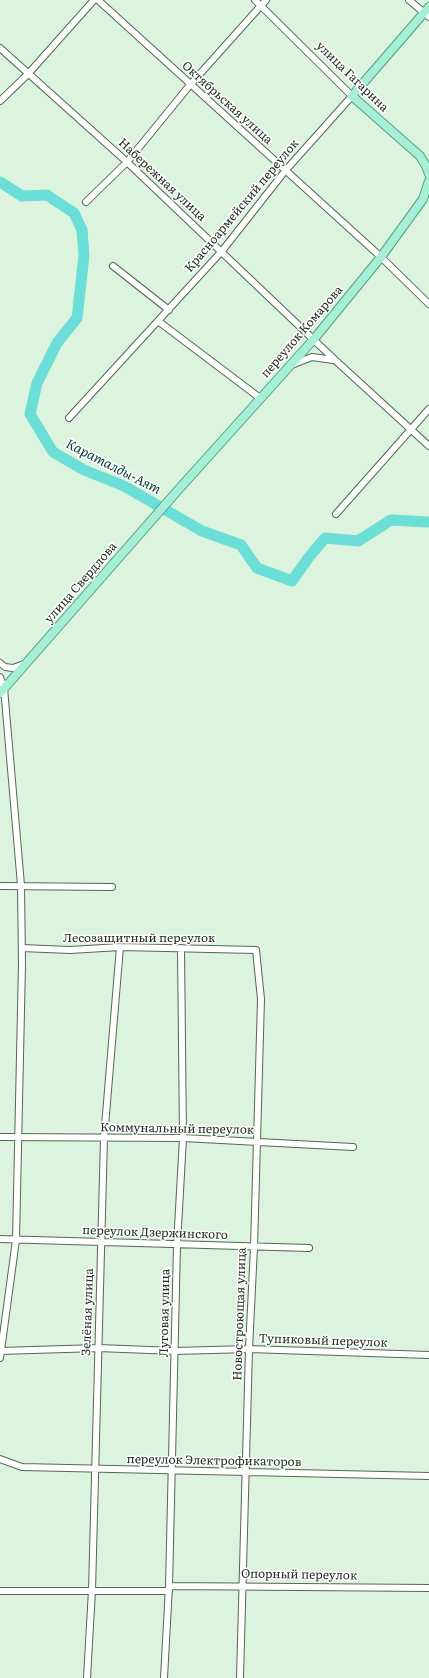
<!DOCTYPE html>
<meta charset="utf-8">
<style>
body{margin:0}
canvas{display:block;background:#dcf3dd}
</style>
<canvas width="429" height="1678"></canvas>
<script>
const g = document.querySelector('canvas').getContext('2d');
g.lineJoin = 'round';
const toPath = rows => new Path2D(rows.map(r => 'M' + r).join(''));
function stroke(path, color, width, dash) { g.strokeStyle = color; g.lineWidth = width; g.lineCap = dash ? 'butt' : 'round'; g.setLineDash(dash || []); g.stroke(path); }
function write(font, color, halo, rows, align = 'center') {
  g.font = font + ' Literata,serif'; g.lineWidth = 3; g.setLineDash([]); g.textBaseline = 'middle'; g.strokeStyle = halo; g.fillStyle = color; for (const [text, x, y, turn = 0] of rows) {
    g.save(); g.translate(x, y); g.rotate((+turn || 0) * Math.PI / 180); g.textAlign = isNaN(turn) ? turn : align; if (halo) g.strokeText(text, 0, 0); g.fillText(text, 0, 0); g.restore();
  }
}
const river = toPath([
 [0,182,22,196,47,195,74,213,82,230,84,256,77,318,57,343,37,383,30,414,53,452,84,470,124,486,202,531,241,545,257,568,292,581,309,557,325,538,358,541,391,520,429,522]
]);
const minor = toPath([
 [98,0,381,257,429,304],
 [409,0,429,17],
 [0,48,127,162,335,360,429,446],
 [0,101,28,74,94,0],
 [86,202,127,162,190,85,266,0],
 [113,266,169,310],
 [158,321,260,398],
 [294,364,312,357,333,360],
 [69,418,222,251,285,171,352,96,255,0],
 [336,514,429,409],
 [0,663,5,667,13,668,24,664],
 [0,677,4,688,21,885,22,964,16,1240,0,1358],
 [0,886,112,887],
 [22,948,70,950,120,947,256,950,261,999,254,1247,249,1349,240,1678],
 [0,1137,183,1138,353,1147],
 [0,1239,309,1248],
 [0,1351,98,1348,175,1351,249,1349,429,1355],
 [0,1459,22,1467,429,1476],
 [169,1586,429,1588],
 [0,1591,169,1591],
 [87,1678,92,1590,104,1138,120,947],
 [164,1678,169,1586,177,1245,183,1138,181,948]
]);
const major = toPath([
 [429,7,352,96,420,156,426,166,429,174],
 [0,693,179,489,314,339,381,257,423,199,429,181]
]);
const streetNames = [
 ["улица Гагарина",352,77,44],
 ["Октябрьская улица",227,103,42],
 ["Набережная улица",162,180,43],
 ["Красноармейский переулок",242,206,-50],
 ["переулок Комарова",302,332,-49],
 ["улица Свердлова",81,583,-49],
 ["Лесозащитный переулок",139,938],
 ["Коммунальный переулок",177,1129,1],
 ["переулок Дзержинского",155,1233,2],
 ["Зелёная улица",88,1312,-88],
 ["Луговая улица",165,1313,-89],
 ["Новостроющая улица",240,1314,-88],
 ["Тупиковый переулок",323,1341,2],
 ["переулок Электрофикаторов",214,1461,1],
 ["Опорный переулок",299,1575,1]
];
const waterNames = [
 ["Караталды-Аят",113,467,27]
];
stroke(river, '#6bded7', 11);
stroke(minor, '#546856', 8);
stroke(major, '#52a386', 10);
stroke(minor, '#fff', 6);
stroke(major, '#a6eed6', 8);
write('12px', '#242d25', '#fff', streetNames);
write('italic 13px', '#003835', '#fff', waterNames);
</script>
